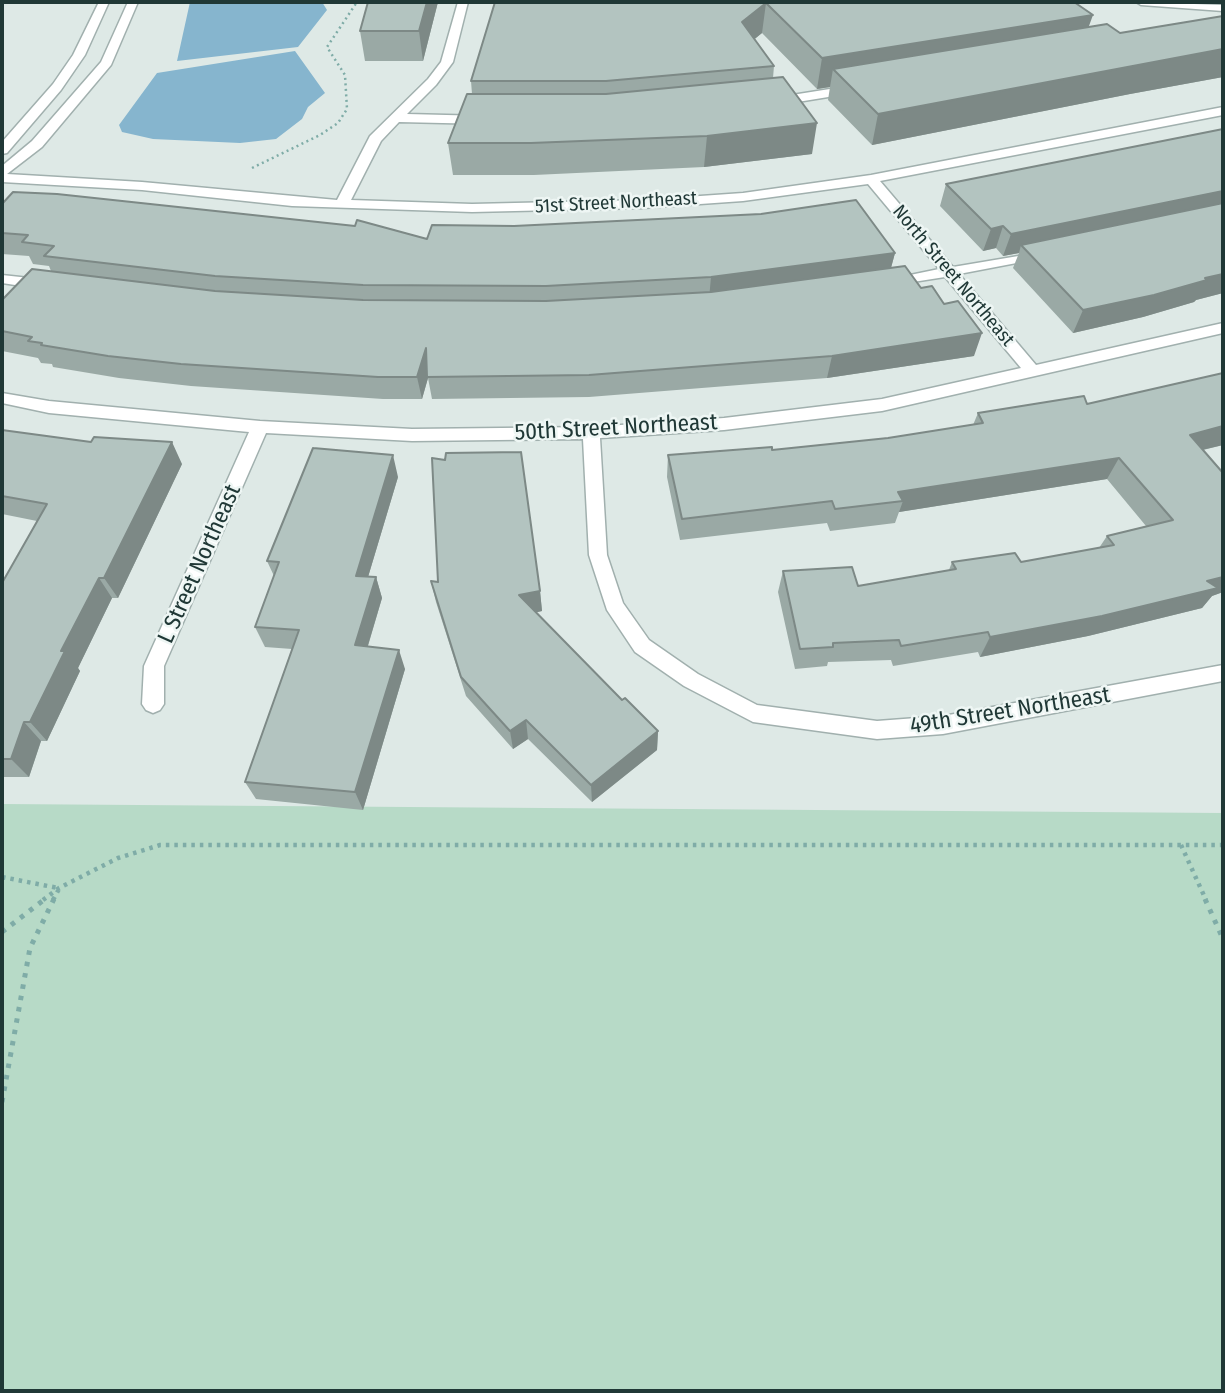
<!DOCTYPE html>
<style>
body{margin:0}
#map{position:relative;width:1225px;height:1393px;overflow:hidden;background:#dee9e6;font-family:"Fira Sans Condensed",sans-serif}
canvas{display:block}
.frame{position:absolute;inset:0;border:4px solid #203836;pointer-events:none}
</style>
<div id="map">
<canvas width="1225" height="1393"></canvas>
<div class="frame"></div>
</div>
<script>
const g = document.querySelector('canvas').getContext('2d');
g.lineJoin = 'round';
function fill(path, color) { g.fillStyle = color; g.fill(path, 'evenodd'); }
const toPath = rows => new Path2D(rows.map(r => 'M' + r).join(''));
function stroke(path, color, width, dash) { g.strokeStyle = color; g.lineWidth = width; g.lineCap = dash ? 'butt' : 'round'; g.setLineDash(dash || []); g.stroke(path); }
function write(font, color, halo, rows, align = 'center') {
  g.font = font + ' "Fira Sans Condensed",sans-serif'; g.lineWidth = 5; g.setLineDash([]); g.textBaseline = 'middle'; g.strokeStyle = halo; g.fillStyle = color; for (const [text, x, y, turn = 0] of rows) {
    g.save(); g.translate(x, y); g.rotate((+turn || 0) * Math.PI / 180); g.textAlign = isNaN(turn) ? turn : align; if (halo) g.strokeText(text, 0, 0); g.fillText(text, 0, 0); g.restore();
  }
}
const green = toPath([
 [2,804,1223,813,1223,1391,2,1391]
]);
const water = toPath([
 [190,2,322,2,327,10,298,47,177,61],
 [295,51,325,93,308,107,302,119,276,139,240,143,153,139,122,132,119,125,157,73]
]);
const pathFar2 = toPath([
 [252,168,320,135,338,123,347,109,345,75,327,47,357,2]
]);
const pathFar1 = toPath([
 [1181,845,1206,900],
 [2,877,58,888],
 [43,900,59,888,118,858,160,845,1223,845],
 [53,900,59,889]
]);
const path = toPath([
 [1205,899,1223,939],
 [2,932,45,899],
 [2,1102,30,948,54,899]
]);
const minor = toPath([
 [99,2,109,2,85,55,61,90,7,153,2,154,2,142,53,84,73,55,99,2],
 [128,2,138,2,111,65,42,147,7,174,142,182,337,200,370,136,428,79,441,62,458,2,468,2,453,62,436,85,407,114,486,116,492,120,486,124,399,122,381,141,351,200,472,204,643,200,743,193,871,175,1223,107,1223,115,880,181,953,267,1048,251,1048,257,959,274,1036,365,1223,323,1223,333,882,411,724,430,600,438,607,555,623,603,649,640,698,674,757,705,877,721,943,716,1223,665,1223,681,943,734,877,739,753,722,684,686,635,652,607,610,589,555,583,439,412,441,266,433,164,666,164,704,160,710,153,713,146,710,142,704,144,666,249,432,49,413,2,403,2,393,49,401,260,421,412,429,591,427,724,418,882,399,1021,368,945,277,881,287,881,281,939,269,868,184,743,201,643,208,472,212,292,206,142,190,2,182,2,166,32,141,101,62,128,2],
 [1136,2,1223,5,1223,11,1141,5,1136,2],
 [855,85,861,89,859,92,773,106,767,102,773,98,855,85],
 [2,275,48,280,56,285,48,290,2,283,2,275]
]);
const wall = toPath([
 [368,2,438,2,423,61,365,61,360,31],
 [495,2,1075,2,1088,27,1120,33,1223,16,1223,77,1130,94,872,145,828,100,830,87,817,89,762,33,754,39,774,66,773,78,812,154,704,167,534,175,453,175,448,143,472,94,471,81],
 [1223,129,1223,293,1196,300,1194,302,1143,317,1073,333,1013,268,1019,253,1003,256,996,248,983,251,940,206,946,184],
 [2,204,427,239,895,253,891,268,921,288,974,356,827,378,589,397,432,399,428,378,422,399,383,399,191,386,119,378,53,367,52,364,41,363,38,358,2,351,2,300,51,271,49,266,33,264,29,256,2,254],
 [1223,373,1223,445,1203,450,1223,592,1212,596,1202,608,1088,636,980,657,978,652,893,666,891,660,828,662,827,666,795,669,778,592,783,571,858,586,949,570,952,562,1021,562,1099,548,1107,536,1146,526,1107,479,899,512,895,523,830,531,827,523,680,540,667,477,668,455,772,450,888,438,973,425,978,413,1087,404],
 [2,430,182,464,118,598,112,598,78,668,80,671,47,741,41,741,29,777,2,777,2,583,37,521,2,514],
 [398,477,368,577,376,577,382,598,368,646,405,669,363,810,256,799,245,782,292,649,265,647,255,627,274,576,267,561],
 [431,581,540,591,542,611,536,612,622,700,658,731,657,750,592,802,528,739,513,749,466,696,436,602]
]);
const shadedWall = toPath([
 [427,2,438,2,423,61,419,31],
 [1069,2,1075,2,1066,19,1093,15,1082,45,833,69,830,87,817,89,822,58],
 [766,3,762,33,739,52,742,22],
 [1223,49,1223,77,1130,94,872,145,878,114],
 [817,123,812,154,704,167,707,136],
 [1223,191,1223,210,1021,245,1019,253,1003,256,1011,234],
 [1003,226,996,248,983,251,991,229],
 [895,253,889,275,709,299,711,277],
 [1223,274,1223,293,1196,300,1194,302,1143,317,1073,333,1083,310],
 [982,333,974,356,827,378,832,356],
 [426,348,430,371,422,399,417,377],
 [1223,426,1223,445,1176,456,1190,435],
 [172,442,182,464,118,598,104,578],
 [393,455,398,477,362,597,356,576],
 [1119,458,1107,479,899,512,903,501,898,492],
 [376,577,382,598,362,665,355,645],
 [1223,577,1223,592,1212,596,1202,608,1088,636,980,657,990,637],
 [99,578,112,598,78,668,80,671,47,741,30,722,61,651],
 [540,591,542,611,522,616,519,595],
 [399,650,405,669,363,810,355,792],
 [526,720,528,739,513,749,510,731],
 [24,722,41,741,29,777,11,759],
 [658,731,657,750,592,802,591,785]
]);
const building = toPath([
 [368,2,427,2,419,31,360,31,368,2],
 [495,2,1074,2,1093,15,822,58,766,3,742,22,774,66,606,81,471,81,495,2],
 [1223,16,1223,49,878,114,833,69,1107,24,1120,33,1223,16],
 [783,77,817,123,707,136,531,143,448,143,467,94,606,94,783,77],
 [1223,129,1223,191,1011,234,1003,226,991,229,946,184,1223,129],
 [13,192,57,194,355,226,357,220,427,239,432,225,514,226,761,214,856,200,895,253,711,277,546,286,363,285,215,276,44,256,54,246,22,242,28,235,2,233,2,204,13,192],
 [1223,203,1223,274,1205,278,1207,280,1154,295,1083,310,1021,245,1223,203],
 [905,266,921,288,932,286,944,304,958,301,982,333,832,356,589,375,427,377,426,348,417,377,378,377,181,364,108,356,41,345,42,343,28,341,32,337,2,331,2,300,32,269,215,291,363,300,546,301,711,292,905,266],
 [1223,373,1223,426,1190,435,1223,473,1223,577,1207,581,1218,588,1102,616,990,637,988,632,901,646,899,640,833,643,833,647,800,649,783,571,852,567,858,586,956,569,952,562,1015,553,1021,562,1114,545,1107,536,1173,520,1119,458,898,492,903,501,835,509,832,501,682,519,668,455,772,447,772,450,888,438,983,423,978,413,1084,396,1087,404,1223,373],
 [2,430,91,442,94,437,172,442,104,578,99,578,61,651,65,651,30,722,24,722,11,759,2,759,2,583,47,504,2,496,2,430],
 [313,448,393,455,356,576,376,577,355,645,399,650,355,792,245,782,299,630,255,627,279,562,267,561,313,448],
 [521,452,540,591,519,595,622,700,625,698,658,731,591,785,526,720,510,731,461,677,431,581,438,582,432,458,445,460,446,453,521,452]
]);
const farStreetnames = [
 ["51st Street Northeast",616,203,-3],
 ["North Street Northeast",953,276,50]
];
const streetNames = [
 ["50th Street Northeast",616,428,-3],
 ["L Street Northeast",200,564,-66],
 ["49th Street Northeast",1010,711,-9]
];
fill(green, '#b7dac7');
fill(water, '#86b5ce');
stroke(minor, '#a1b0ae', 3);
stroke(pathFar2, '#7faca7', 2.5, [2, 3.5]);
stroke(pathFar1, '#7faca7', 4.5, [3.5, 5]);
stroke(path, '#7faca7', 5, [4.5, 7]);
fill(minor, '#fff');
fill(wall, '#9aa9a5');
fill(shadedWall, '#7d8986');
fill(building, '#b3c4c0');
stroke(building, '#7d8986', 2);
write('19px', '#203836', '#eef6f4', farStreetnames);
write('23px', '#203836', '#eef6f4', streetNames);
</script>
